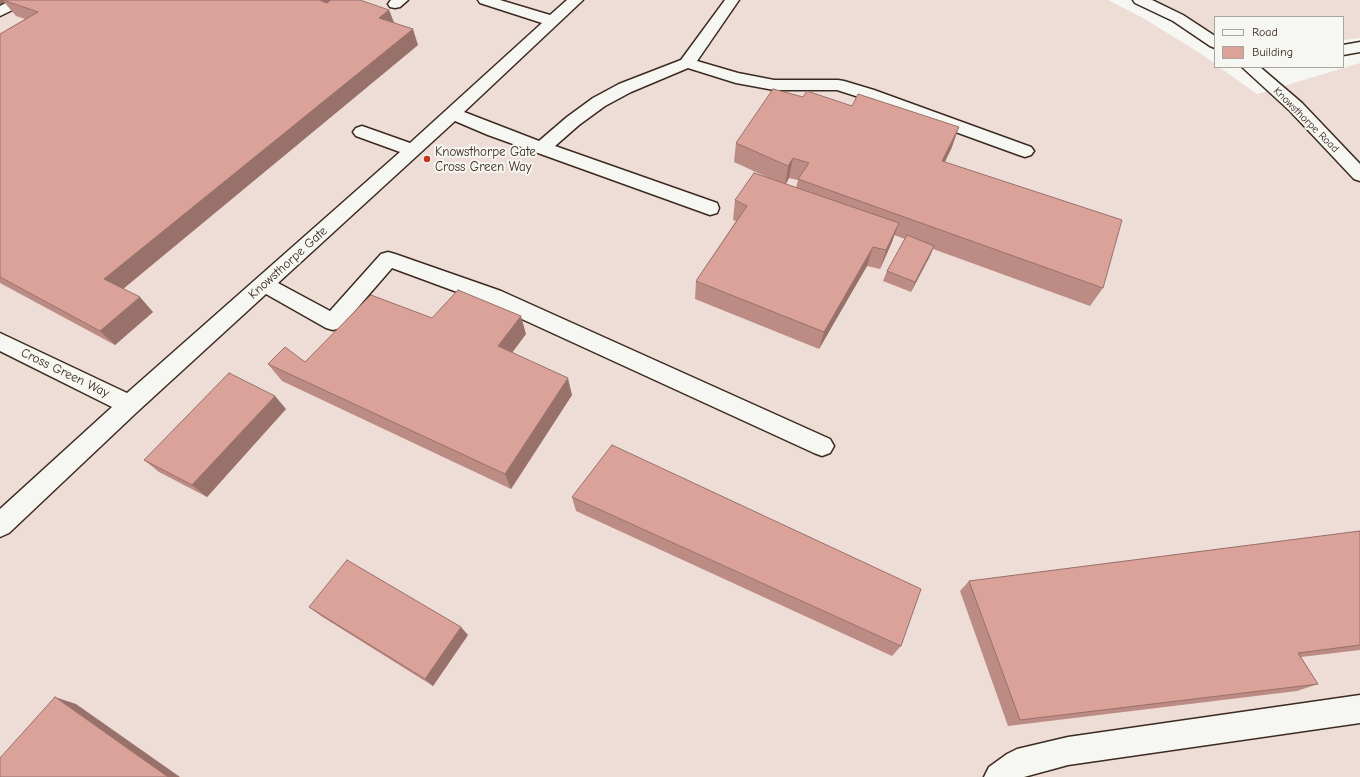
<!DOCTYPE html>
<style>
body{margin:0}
#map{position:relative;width:1360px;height:777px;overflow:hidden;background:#f6f6f2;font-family:"Comic Neue",sans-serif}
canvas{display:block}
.legend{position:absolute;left:1214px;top:16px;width:130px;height:52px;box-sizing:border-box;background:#f6f6f2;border:1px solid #aba49d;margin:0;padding:5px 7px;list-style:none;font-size:12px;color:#3b2a1e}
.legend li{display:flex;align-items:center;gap:8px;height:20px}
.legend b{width:20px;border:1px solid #aba49d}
</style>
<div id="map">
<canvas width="1360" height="777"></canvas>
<ul class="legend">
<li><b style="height:5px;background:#f6f6f2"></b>Road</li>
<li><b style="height:11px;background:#dba299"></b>Building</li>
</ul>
</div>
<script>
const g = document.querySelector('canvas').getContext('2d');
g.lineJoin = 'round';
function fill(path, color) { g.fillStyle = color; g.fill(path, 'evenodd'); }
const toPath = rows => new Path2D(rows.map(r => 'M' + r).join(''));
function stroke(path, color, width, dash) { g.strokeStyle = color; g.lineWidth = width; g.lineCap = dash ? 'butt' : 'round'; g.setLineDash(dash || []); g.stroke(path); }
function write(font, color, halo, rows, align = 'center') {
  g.font = font + ' "Comic Neue",sans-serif'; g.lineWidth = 4; g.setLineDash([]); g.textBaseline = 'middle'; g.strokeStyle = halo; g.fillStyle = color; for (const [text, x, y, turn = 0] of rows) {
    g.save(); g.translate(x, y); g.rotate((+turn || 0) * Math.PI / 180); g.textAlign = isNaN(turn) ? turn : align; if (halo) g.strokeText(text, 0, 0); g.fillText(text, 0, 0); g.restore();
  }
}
const built = toPath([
 [0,0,1108,0,1143,18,1203,55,1215,64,1215,67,1219,67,1257,94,1360,63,1360,777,0,777],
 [1151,0,1360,0,1360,38,1343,40,1343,17,1215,17,1215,36]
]);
const minor = toPath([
 [11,0,29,0,27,3,0,16,0,6,11,0],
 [391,0,408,0,400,7,395,8,390,7,388,4,391,0],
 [478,0,500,0,550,15,567,0,583,0,464,112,539,141,567,117,593,98,619,84,681,60,725,0,739,0,697,61,738,73,774,80,838,80,844,81,874,90,1031,147,1034,151,1031,155,1025,157,1019,155,862,98,837,90,774,90,736,83,688,68,631,92,605,106,579,125,555,146,717,203,719,208,717,213,710,215,488,135,455,121,278,283,330,311,381,254,388,252,395,254,501,291,830,439,834,446,830,453,822,456,814,453,487,303,392,268,340,328,333,330,326,328,266,294,137,412,9,533,0,537,0,509,112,407,0,351,0,333,127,393,400,152,356,136,353,132,356,128,362,126,410,143,542,23,480,3,478,0],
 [1133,0,1152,0,1183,15,1215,36,1215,48,1210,46,1173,21,1135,3,1133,0],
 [1360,42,1360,52,1343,55,1343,45,1360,42],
 [1242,67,1260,67,1302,103,1360,164,1360,181,1354,179,1290,111,1242,67],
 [1360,695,1360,723,1068,765,1024,777,984,777,989,767,1007,754,1017,749,1068,737,1360,695]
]);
const wall = toPath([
 [0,0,389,10,394,22,418,45,123,289,153,312,115,345,0,283,0,34,25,19,16,16,4,2,0,4],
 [736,143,952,147,945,162,1103,288,1090,306,933,249,930,256,911,292,883,281,887,271,905,239,894,235,892,242,880,269,867,266,819,349,695,299,696,281,736,221,733,220,735,200,773,180,734,162],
 [789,178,798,180,796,188,786,184],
 [432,318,526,334,512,353,572,395,511,489,282,381,268,364,305,362],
 [286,409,207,497,159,472,144,460],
 [572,497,901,646,892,656,576,511],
 [1360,531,1360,650,1301,657,1318,684,1297,691,1008,726,960,591,969,581],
 [309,607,468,635,433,686,321,616]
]);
const shadedWall = toPath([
 [0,0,7,0,3,0,4,2,0,4],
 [313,0,337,0,319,14],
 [389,10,395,26,379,18],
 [413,29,418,45,118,293,104,279],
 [959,127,952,147,935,181,942,161],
 [793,158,789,178,785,185,788,166],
 [899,223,892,242,880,269,886,250],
 [934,246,930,256,911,292,915,282],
 [873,247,867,266,819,349,824,332],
 [140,297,153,312,115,345,100,331],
 [521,316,526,334,504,363,498,346],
 [568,378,572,395,511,489,505,474],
 [275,396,286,409,207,497,192,485],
 [461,627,468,635,433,686,425,679],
 [55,697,76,704,180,777,168,777]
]);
const building = toPath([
 [3,0,319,0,327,3,331,0,360,0,389,10,379,18,413,29,104,279,140,297,100,331,0,277,0,34,38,12,3,0],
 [773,89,803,97,807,91,852,106,858,94,959,127,942,161,1122,220,1103,288,798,179,809,163,793,158,788,166,736,143,773,89],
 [754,173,899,223,886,250,873,247,824,332,696,281,747,206,735,200,754,173],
 [907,235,934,246,915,282,887,271,907,235],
 [458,290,521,316,498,346,568,378,505,474,268,364,285,347,305,362,371,295,432,318,458,290],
 [229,373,275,396,192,485,144,460,229,373],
 [612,445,921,589,901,646,572,497,612,445],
 [1360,531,1360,645,1298,653,1318,684,1020,720,969,581,1360,531],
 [347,560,461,627,425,679,309,607,347,560],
 [55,697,168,777,0,777,0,758,55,697]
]);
const markers = [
 [427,159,4,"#c8321e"]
];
const farStreetnames = [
 ["Knowsthorpe Road",1306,120,45]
];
const poiNames = [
 ["Knowsthorpe Gate",435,152],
 ["Cross Green Way",435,167]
];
const streetNames = [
 ["Knowsthorpe Gate",288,263,-42],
 ["Cross Green Way",65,373,26]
];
fill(built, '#eeddd7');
stroke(minor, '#3b2a1e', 3);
fill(minor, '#f6f6f2');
fill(wall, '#bc8b84');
fill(shadedWall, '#99716b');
fill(building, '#dba299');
stroke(building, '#99716b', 1);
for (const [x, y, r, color] of markers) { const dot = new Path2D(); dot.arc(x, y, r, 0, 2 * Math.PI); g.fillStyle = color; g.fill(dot); stroke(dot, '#f6f6f2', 1.5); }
write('11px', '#3b2a1e', '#f6f6f2', farStreetnames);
write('13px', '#3b2a1e', '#f6f6f2', poiNames, 'left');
write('13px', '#3b2a1e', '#f6f6f2', streetNames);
</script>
